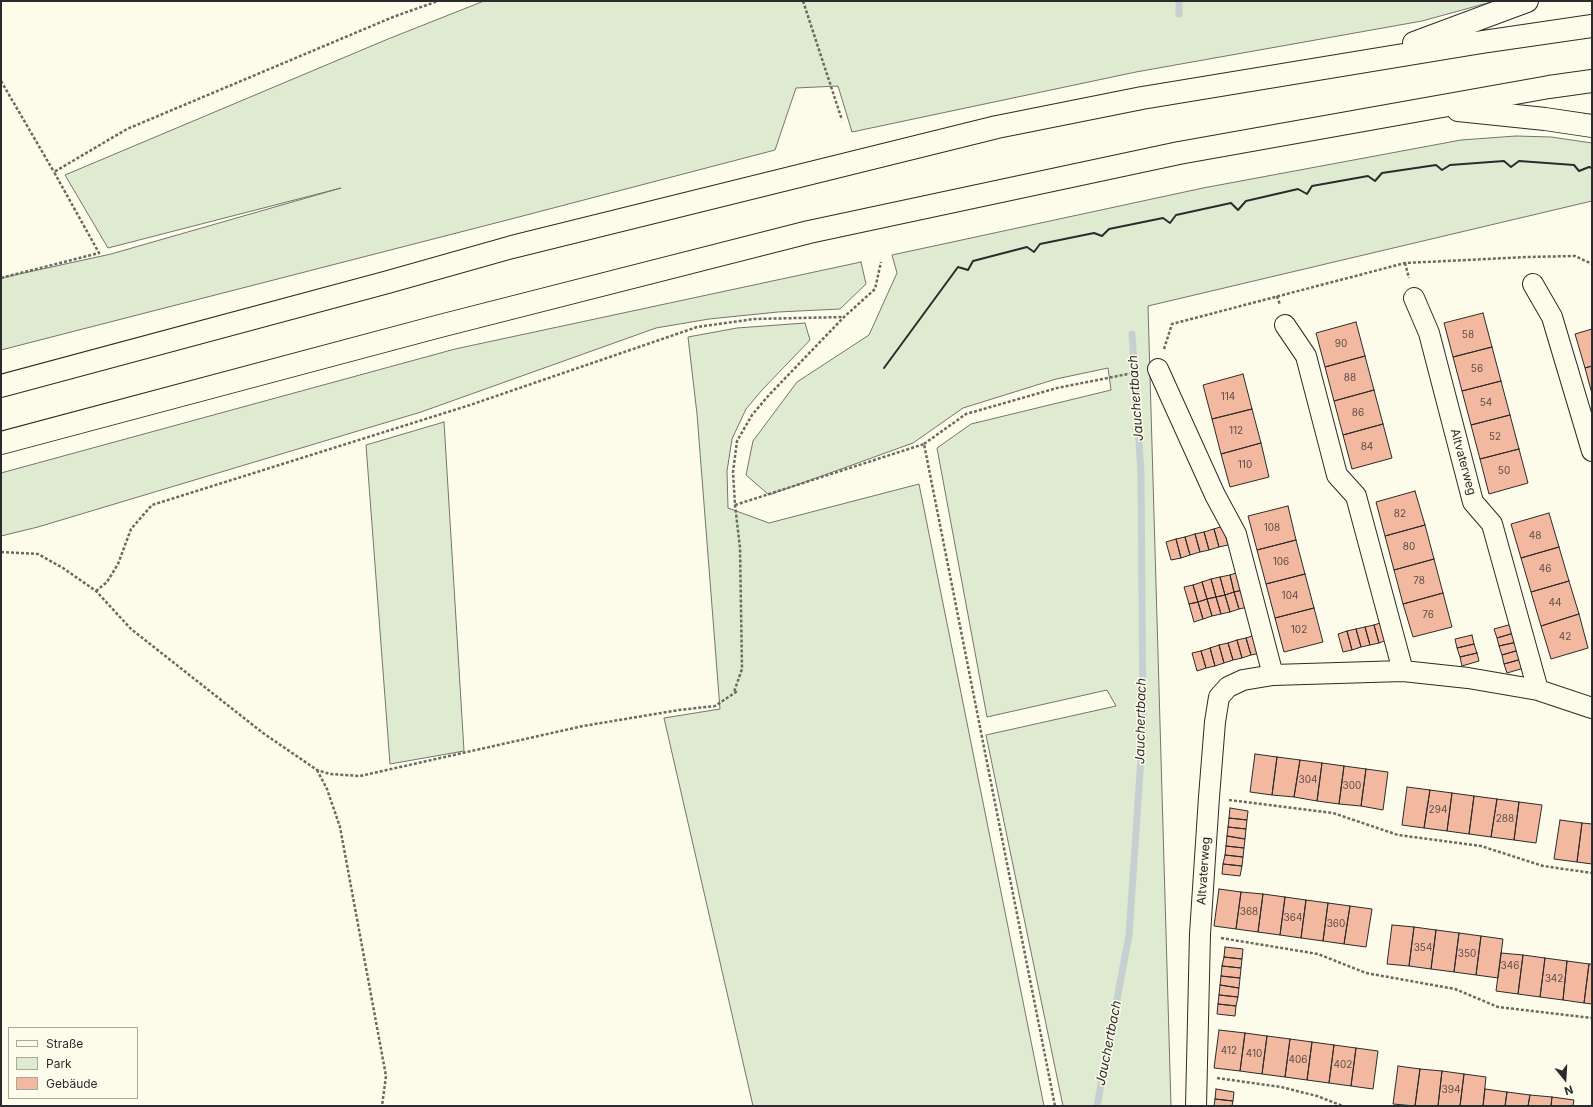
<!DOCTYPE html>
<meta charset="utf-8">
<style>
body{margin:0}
#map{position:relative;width:1593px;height:1107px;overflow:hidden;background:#fdfbea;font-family:Inter,sans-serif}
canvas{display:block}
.frame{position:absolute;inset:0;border:2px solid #2b2b2b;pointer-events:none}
.legend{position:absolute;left:8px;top:1027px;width:130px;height:72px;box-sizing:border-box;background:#fdfbea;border:1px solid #a9a89e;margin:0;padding:5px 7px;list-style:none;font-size:12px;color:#2b2b2b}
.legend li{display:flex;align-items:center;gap:8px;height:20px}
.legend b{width:20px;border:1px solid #a9a89e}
.north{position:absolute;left:1545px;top:1059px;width:40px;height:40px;-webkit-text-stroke:3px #fdfbea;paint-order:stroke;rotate:162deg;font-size:11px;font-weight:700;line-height:16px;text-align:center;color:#2b2b2b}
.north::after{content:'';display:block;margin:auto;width:14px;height:18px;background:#2b2b2b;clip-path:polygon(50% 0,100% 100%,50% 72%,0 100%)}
</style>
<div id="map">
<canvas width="1593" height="1107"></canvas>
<div class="frame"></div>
<ul class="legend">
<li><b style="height:5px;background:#fdfbea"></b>Straße</li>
<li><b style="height:11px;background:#deebd1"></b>Park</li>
<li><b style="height:11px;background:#f2b8a0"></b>Gebäude</li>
</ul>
<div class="north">N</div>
</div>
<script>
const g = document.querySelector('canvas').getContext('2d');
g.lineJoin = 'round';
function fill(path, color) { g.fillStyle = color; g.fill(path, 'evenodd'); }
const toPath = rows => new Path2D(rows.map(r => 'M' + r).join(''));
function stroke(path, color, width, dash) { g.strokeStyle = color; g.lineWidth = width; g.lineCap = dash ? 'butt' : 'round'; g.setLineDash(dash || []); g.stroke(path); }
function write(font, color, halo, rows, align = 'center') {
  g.font = font + ' Inter,sans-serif'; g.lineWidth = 3; g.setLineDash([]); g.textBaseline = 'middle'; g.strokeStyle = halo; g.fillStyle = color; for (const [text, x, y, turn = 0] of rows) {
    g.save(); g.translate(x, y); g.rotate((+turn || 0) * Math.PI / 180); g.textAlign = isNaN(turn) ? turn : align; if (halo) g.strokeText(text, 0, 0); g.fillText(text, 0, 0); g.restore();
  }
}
const green = toPath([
 [484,1,1495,1,1422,21,1136,72,852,132,838,86,796,88,775,150,515,218,1,350,1,278,111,254,341,188,108,248,65,175,388,39,484,1],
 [1516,136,1551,137,1592,143,1592,201,1148,306,1171,1106,1063,1106,986,735,1116,706,1107,690,987,717,937,448,971,424,1111,390,1108,368,1056,379,963,408,913,443,769,495,746,475,753,441,797,382,869,335,897,273,892,255,1203,188,1461,140,1516,136],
 [861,262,866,284,840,309,778,312,709,319,656,328,421,412,38,527,1,536,1,473,455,349,861,262],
 [805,323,810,340,762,390,746,409,732,439,727,471,728,508,769,523,919,484,1044,1106,753,1106,664,718,720,709,697,414,688,337,737,328,805,323],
 [444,422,464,751,390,764,366,445,444,422]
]);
const stream = toPath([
 [1179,14,1179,1],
 [1097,1106,1129,935,1143,727,1141,473,1132,334]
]);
const building = toPath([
 [1483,313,1492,347,1453,357,1444,323,1483,313],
 [1356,322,1365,356,1325,367,1316,333,1356,322],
 [1592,329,1592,366,1585,368,1575,334,1592,329],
 [1492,347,1501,381,1462,391,1453,357,1492,347],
 [1365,356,1374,390,1334,401,1325,367,1365,356],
 [1592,366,1592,394,1585,368,1592,366],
 [1243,374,1252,409,1212,419,1203,385,1243,374],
 [1501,381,1510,415,1471,425,1462,391,1501,381],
 [1374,390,1383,424,1343,435,1334,401,1374,390],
 [1252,409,1261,443,1221,454,1212,419,1252,409],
 [1510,415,1519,449,1480,459,1471,425,1510,415],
 [1383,424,1392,458,1352,469,1343,435,1383,424],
 [1261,443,1269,477,1230,487,1221,454,1261,443],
 [1519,449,1528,483,1489,494,1480,459,1519,449],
 [1415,491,1425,525,1385,536,1376,502,1415,491],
 [1288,506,1296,540,1257,550,1248,516,1288,506],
 [1549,513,1559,547,1521,558,1511,524,1549,513],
 [1425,525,1434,559,1394,570,1385,536,1425,525],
 [1223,526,1228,545,1219,547,1214,529,1223,526],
 [1214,529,1219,547,1209,550,1204,532,1214,529],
 [1204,532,1209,550,1200,552,1195,534,1204,532],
 [1195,534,1200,552,1190,555,1185,537,1195,534],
 [1185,537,1190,555,1181,558,1176,539,1185,537],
 [1176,539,1181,558,1171,560,1166,542,1176,539],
 [1296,540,1305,574,1266,584,1257,550,1296,540],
 [1559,547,1569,581,1531,592,1521,558,1559,547],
 [1434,559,1443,593,1403,604,1394,570,1434,559],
 [1239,572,1243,590,1234,592,1230,575,1239,572],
 [1305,574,1314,608,1275,618,1266,584,1305,574],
 [1230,575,1234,592,1225,595,1220,577,1230,575],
 [1220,577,1225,595,1216,597,1211,579,1220,577],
 [1211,579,1216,597,1207,599,1202,582,1211,579],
 [1569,581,1579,614,1541,626,1531,592,1569,581],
 [1202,582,1207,599,1198,602,1193,585,1202,582],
 [1193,585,1198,602,1189,604,1184,587,1193,585],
 [1243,590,1248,607,1239,609,1234,592,1243,590],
 [1234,592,1239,609,1230,612,1225,595,1234,592],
 [1443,593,1452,627,1413,637,1403,604,1443,593],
 [1225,595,1230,612,1221,614,1216,597,1225,595],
 [1216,597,1221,614,1212,616,1207,599,1216,597],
 [1207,599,1212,616,1203,619,1198,602,1207,599],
 [1198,602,1203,619,1194,622,1189,604,1198,602],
 [1314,608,1323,642,1284,652,1275,618,1314,608],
 [1579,614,1588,648,1551,659,1541,626,1579,614],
 [1383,622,1387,640,1379,643,1374,625,1383,622],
 [1512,624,1514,633,1497,638,1494,629,1512,624],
 [1374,625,1379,643,1370,645,1365,627,1374,625],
 [1365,627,1370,645,1361,647,1356,629,1365,627],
 [1356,629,1361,647,1352,650,1347,631,1356,629],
 [1347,631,1352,650,1343,652,1338,634,1347,631],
 [1514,633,1517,642,1499,646,1497,638,1514,633],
 [1255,635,1261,653,1251,655,1246,638,1255,635],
 [1472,635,1474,644,1457,648,1455,639,1472,635],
 [1246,638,1251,655,1242,658,1237,640,1246,638],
 [1237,640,1242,658,1233,660,1228,643,1237,640],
 [1517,642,1519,650,1502,655,1499,646,1517,642],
 [1228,643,1233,660,1224,663,1219,645,1228,643],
 [1474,644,1477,653,1460,657,1457,648,1474,644],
 [1219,645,1224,663,1215,666,1210,648,1219,645],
 [1210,648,1215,666,1206,668,1201,651,1210,648],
 [1519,650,1522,659,1504,664,1502,655,1519,650],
 [1201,651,1206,668,1197,671,1192,653,1201,651],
 [1477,653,1479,661,1462,666,1460,657,1477,653],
 [1522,659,1524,668,1507,673,1504,664,1522,659],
 [1255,754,1277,757,1272,795,1250,792,1255,754],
 [1277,757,1300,760,1294,797,1272,795,1277,757],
 [1300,760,1322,763,1317,801,1294,797,1300,760],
 [1322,763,1344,766,1339,804,1317,801,1322,763],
 [1344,766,1366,769,1361,806,1339,804,1344,766],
 [1366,769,1388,772,1383,810,1361,806,1366,769],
 [1407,787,1430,790,1424,828,1402,825,1407,787],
 [1430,790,1452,793,1447,831,1424,828,1430,790],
 [1452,793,1474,796,1469,834,1447,831,1452,793],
 [1474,796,1497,799,1491,837,1469,834,1474,796],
 [1497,799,1519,802,1514,840,1491,837,1497,799],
 [1519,802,1542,805,1536,843,1514,840,1519,802],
 [1230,808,1248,811,1247,820,1229,818,1230,808],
 [1229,818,1247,820,1246,829,1228,827,1229,818],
 [1560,820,1582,823,1577,862,1554,859,1560,820],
 [1582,823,1592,824,1592,864,1577,862,1582,823],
 [1228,827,1246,829,1245,839,1227,836,1228,827],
 [1227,836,1245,839,1244,848,1226,846,1227,836],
 [1226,846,1244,848,1243,857,1225,855,1226,846],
 [1225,855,1243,857,1242,866,1223,864,1225,855],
 [1223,864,1242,866,1240,876,1222,874,1223,864],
 [1219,889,1241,892,1236,929,1214,926,1219,889],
 [1241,892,1263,894,1258,932,1236,929,1241,892],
 [1263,894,1285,897,1280,935,1258,932,1263,894],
 [1285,897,1306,900,1301,938,1280,935,1285,897],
 [1306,900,1328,903,1323,941,1301,938,1306,900],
 [1328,903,1350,906,1344,944,1323,941,1328,903],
 [1350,906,1372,909,1366,947,1344,944,1350,906],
 [1392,925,1414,927,1409,966,1387,964,1392,925],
 [1414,927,1436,930,1431,969,1409,966,1414,927],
 [1436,930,1459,933,1454,972,1431,969,1436,930],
 [1459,933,1481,936,1476,975,1454,972,1459,933],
 [1481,936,1503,939,1498,978,1476,975,1481,936],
 [1225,947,1243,949,1242,959,1224,957,1225,947],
 [1501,953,1523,955,1518,994,1496,991,1501,953],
 [1523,955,1545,958,1540,997,1518,994,1523,955],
 [1224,957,1242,959,1241,968,1222,966,1224,957],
 [1545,958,1567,961,1563,1000,1540,997,1545,958],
 [1567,961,1589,964,1584,1003,1563,1000,1567,961],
 [1589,964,1592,964,1592,1004,1584,1003,1589,964],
 [1222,966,1241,968,1240,978,1221,976,1222,966],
 [1221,976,1240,978,1239,988,1220,985,1221,976],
 [1220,985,1239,988,1238,997,1219,995,1220,985],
 [1219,995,1238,997,1236,1006,1218,1004,1219,995],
 [1218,1004,1236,1006,1235,1016,1217,1014,1218,1004],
 [1219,1030,1245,1033,1240,1071,1214,1068,1219,1030],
 [1245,1033,1267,1036,1262,1074,1240,1071,1245,1033],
 [1267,1036,1290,1039,1285,1077,1262,1074,1267,1036],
 [1290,1039,1312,1042,1307,1080,1285,1077,1290,1039],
 [1312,1042,1334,1045,1329,1083,1307,1080,1312,1042],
 [1334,1045,1356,1048,1351,1086,1329,1083,1334,1045],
 [1356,1048,1378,1051,1373,1089,1351,1086,1356,1048],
 [1398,1066,1420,1069,1415,1106,1393,1104,1398,1066],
 [1420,1069,1442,1071,1438,1106,1415,1106,1420,1069],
 [1442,1071,1464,1074,1460,1106,1438,1106,1442,1071],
 [1464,1074,1486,1077,1483,1106,1460,1106,1464,1074],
 [1216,1089,1234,1092,1233,1101,1215,1099,1216,1089],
 [1485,1089,1507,1092,1505,1106,1483,1106,1485,1089],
 [1507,1092,1530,1095,1528,1106,1505,1106,1507,1092],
 [1530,1095,1552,1097,1551,1106,1528,1106,1530,1095],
 [1552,1097,1574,1100,1573,1106,1551,1106,1552,1097],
 [1215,1099,1233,1101,1232,1106,1214,1106,1215,1099]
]);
const path = toPath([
 [803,1,842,120],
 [1,81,54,172],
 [1405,263,1409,278],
 [1,278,99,253,54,172,127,129,393,17,438,1],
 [1277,296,1280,305],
 [1164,349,1172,324,1405,263,1527,257,1575,256,1592,264],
 [924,444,966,414,1057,388,1138,372],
 [735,505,924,444,1055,1106],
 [1,552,38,554,63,568,96,591,131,629,263,733,317,770,330,774,360,776,583,726,679,710,715,706,736,692,734,692,742,669,740,548,735,505,733,472,737,441,752,415,769,395,844,317,875,289,881,262],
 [96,591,107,582,118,564,131,529,152,505,470,405,697,327,754,319,844,317],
 [317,770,327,789,340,827,386,1076,382,1106],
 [1229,800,1333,813,1398,835,1481,846,1543,866,1592,873],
 [1221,938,1318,954,1366,973,1455,989,1498,1007,1592,1018],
 [1217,1078,1281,1087,1317,1096,1343,1106]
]);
const street = toPath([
 [1533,284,1552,317,1592,451],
 [1414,298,1429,333,1473,502,1492,524,1538,690],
 [1285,325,1306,356,1337,475,1356,496,1403,671],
 [1158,369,1215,495,1236,534,1273,675],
 [1196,1106,1200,934,1209,797,1215,722,1219,697,1228,687,1243,680,1273,675,1403,671,1468,678,1538,690,1592,708]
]);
const highway = toPath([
 [1414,43,1527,1],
 [1458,110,1545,119,1592,126],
 [1,386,388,282,512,247,997,127,1142,98,1482,42,1592,26],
 [1,443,440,326,809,232,1179,153,1549,87,1592,81]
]);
const wall = toPath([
 [884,368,958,267,968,270,973,261,1027,247,1034,252,1040,244,1094,233,1102,236,1109,229,1163,218,1170,223,1176,215,1231,203,1238,210,1246,201,1298,189,1307,194,1312,186,1368,176,1375,181,1382,173,1436,165,1442,170,1450,165,1504,161,1511,167,1519,161,1574,165,1579,171,1589,167,1592,168]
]);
const numberNames = [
 ["58",1468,335],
 ["90",1341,344],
 ["56",1477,369],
 ["88",1350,378],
 ["114",1228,397],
 ["54",1486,403],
 ["86",1358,413],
 ["112",1236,431],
 ["52",1495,437],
 ["84",1367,447],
 ["110",1245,465],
 ["50",1504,471],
 ["82",1400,514],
 ["108",1272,528],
 ["48",1535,536],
 ["80",1409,547],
 ["106",1281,562],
 ["46",1545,569],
 ["78",1419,581],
 ["104",1290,596],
 ["44",1555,603],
 ["76",1428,615],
 ["102",1299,630],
 ["42",1565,637],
 ["304",1308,780],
 ["300",1352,786],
 ["294",1438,810],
 ["288",1505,819],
 ["368",1249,912],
 ["364",1293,918],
 ["360",1336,924],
 ["354",1423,948],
 ["350",1467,954],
 ["346",1510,966],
 ["342",1554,979],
 ["412",1229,1051],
 ["410",1254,1054],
 ["406",1298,1060],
 ["402",1343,1065],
 ["394",1451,1090]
];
const streetNames = [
 ["Altvaterweg",1463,462,75],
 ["Altvaterweg",1204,871,-86]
];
const waterNames = [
 ["Jauchertbach",1136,398,-94],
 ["Jauchertbach",1141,721,-89],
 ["Jauchertbach",1109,1043,-79]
];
fill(green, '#deebd1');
stroke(green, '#74746e', 1);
stroke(stream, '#c7d0d0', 7);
fill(building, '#f2b8a0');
stroke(building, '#2b2b2b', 1);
stroke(street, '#2b2b2b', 22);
stroke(highway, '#2b2b2b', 24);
stroke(path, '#6a6964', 2.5, [3, 2]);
stroke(street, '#fdfbea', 20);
stroke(highway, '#fdfbea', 22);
stroke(wall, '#2b2b2b', 2);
write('10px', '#5d4e48', null, numberNames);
write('12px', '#2b2b2b', '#fdfbea', streetNames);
write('italic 13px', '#2b2b2b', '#fdfbea', waterNames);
</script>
